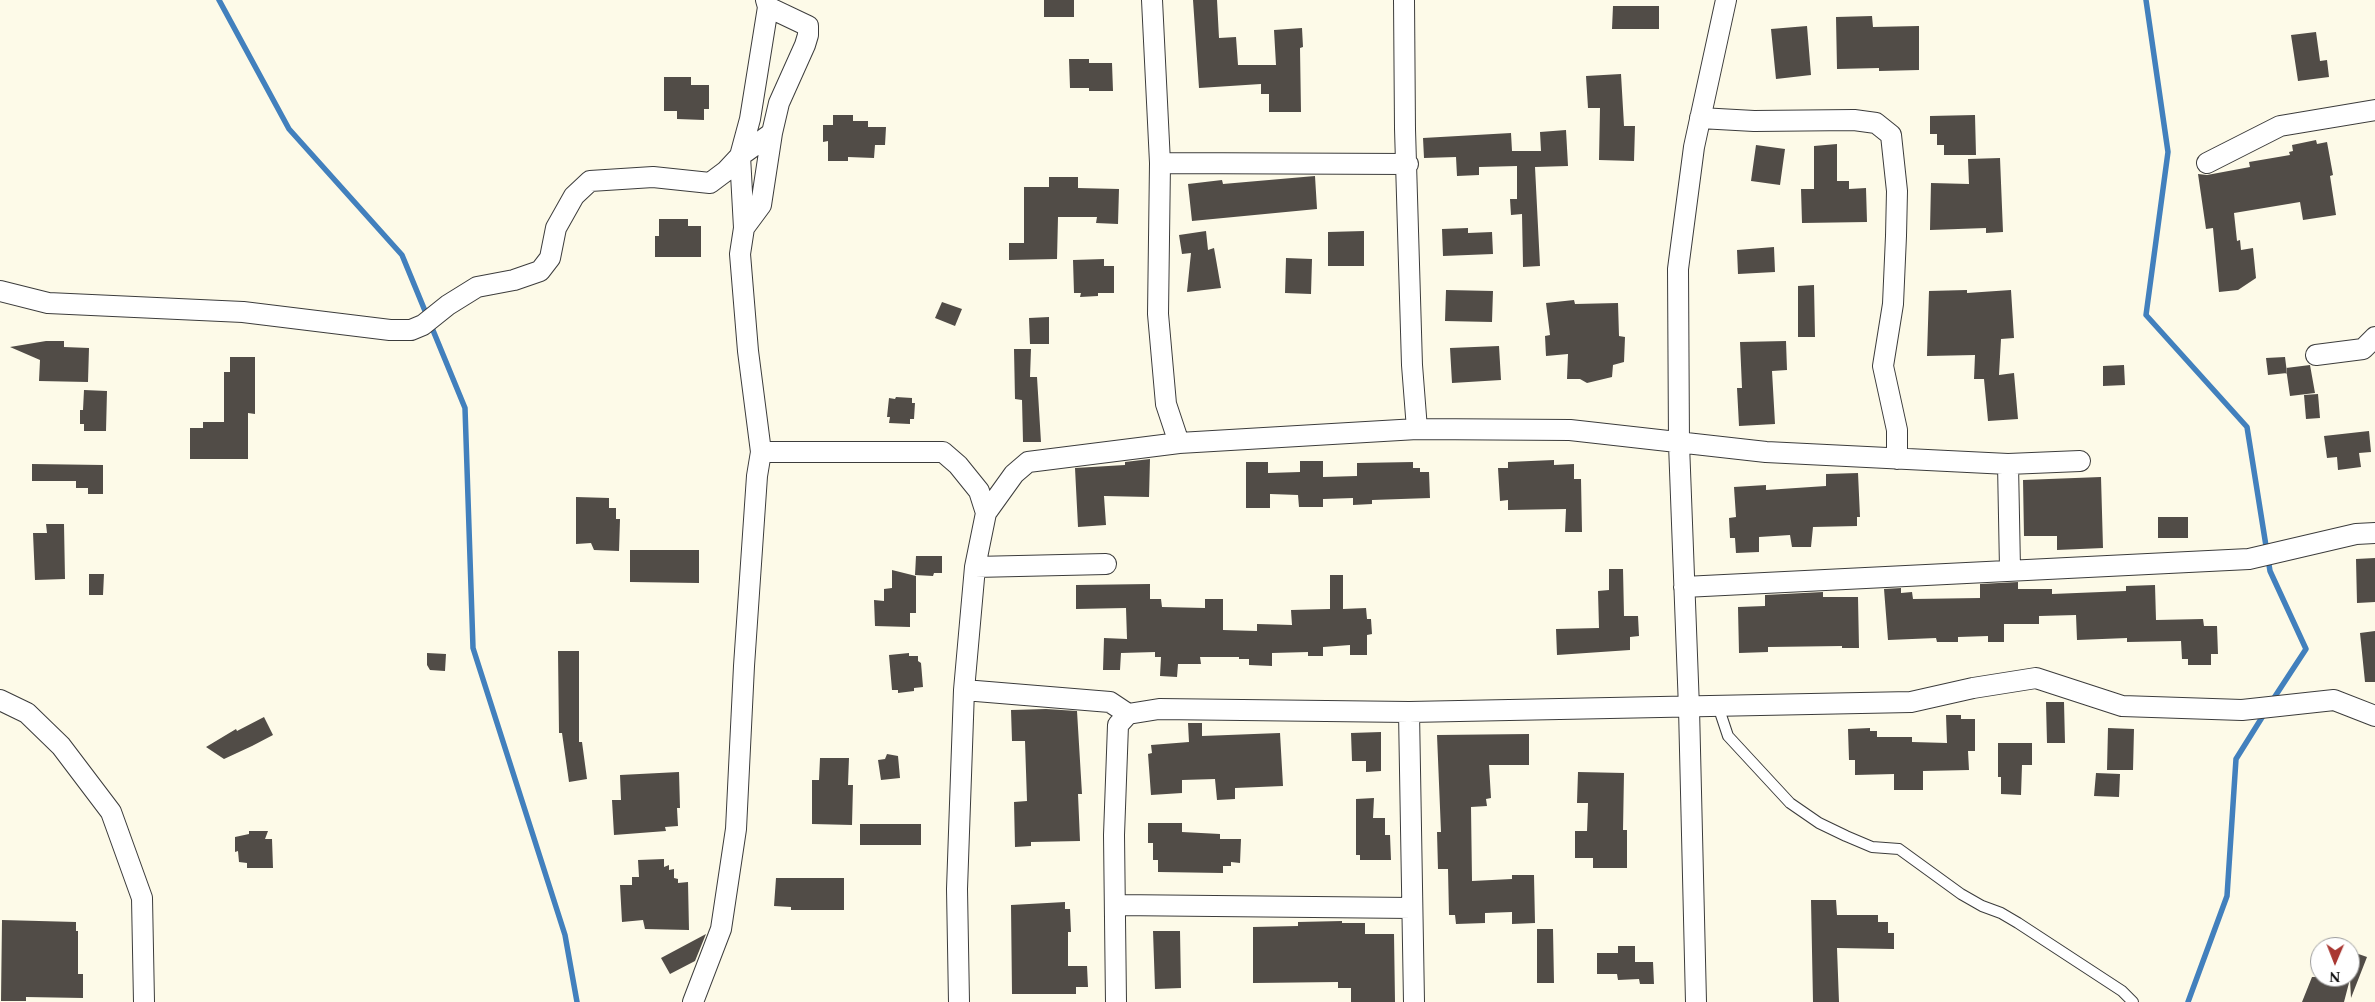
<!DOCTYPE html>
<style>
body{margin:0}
#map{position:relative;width:2375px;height:1002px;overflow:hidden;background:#fdfae8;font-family:Spectral,serif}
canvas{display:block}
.north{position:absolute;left:2310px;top:937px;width:50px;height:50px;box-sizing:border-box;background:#fff;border:1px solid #9d9d9d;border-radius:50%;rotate:181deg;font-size:14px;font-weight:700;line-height:20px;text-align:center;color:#090909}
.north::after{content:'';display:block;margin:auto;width:18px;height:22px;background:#a93732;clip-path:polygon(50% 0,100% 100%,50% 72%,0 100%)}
</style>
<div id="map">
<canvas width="2375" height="1002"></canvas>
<div class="north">N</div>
</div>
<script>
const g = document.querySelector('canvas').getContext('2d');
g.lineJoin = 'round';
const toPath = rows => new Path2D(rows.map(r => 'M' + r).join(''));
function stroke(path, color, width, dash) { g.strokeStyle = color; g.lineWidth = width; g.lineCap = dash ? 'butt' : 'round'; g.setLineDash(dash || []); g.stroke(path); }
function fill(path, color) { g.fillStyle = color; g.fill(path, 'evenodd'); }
const stream = toPath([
 [219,0,289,129,402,255,465,408,473,648,565,935,577,1002],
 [2146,0,2168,152,2146,315,2247,427,2270,571,2306,649,2272,701],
 [2188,1002,2227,896,2236,759,2266,711]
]);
const building = toPath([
 [1044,0,1074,0,1074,17,1044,17],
 [1193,0,1217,0,1219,38,1236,37,1238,65,1276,65,1274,30,1302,28,1303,47,1300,48,1301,112,1269,112,1269,94,1261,94,1261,84,1199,88],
 [1613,6,1659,6,1659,29,1612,29],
 [1872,16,1873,27,1919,26,1919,70,1879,71,1879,68,1837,69,1836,17],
 [1807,26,1811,75,1776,79,1771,29],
 [2316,32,2320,61,2327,60,2329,77,2298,81,2291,35],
 [1069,59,1089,59,1089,63,1112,63,1113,91,1089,91,1089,88,1070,88],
 [1621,74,1624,126,1635,126,1634,161,1599,160,1600,108,1588,108,1586,76],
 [664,77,691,77,691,85,709,85,709,109,704,109,704,120,677,119,677,111,664,111],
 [833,115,853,115,853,121,868,121,868,127,886,127,885,145,875,145,874,158,848,157,848,161,828,161,828,141,823,142,823,125,833,125],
 [1975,115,1976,155,1944,155,1944,145,1937,145,1937,134,1930,134,1930,116],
 [1566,130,1568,166,1535,167,1540,266,1523,267,1522,214,1511,215,1510,199,1517,199,1517,166,1479,167,1479,175,1457,176,1456,157,1424,158,1423,138,1511,133,1512,151,1541,151,1540,132],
 [2316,140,2317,144,2327,142,2333,175,2330,176,2336,215,2303,220,2300,202,2234,213,2237,241,2240,240,2241,250,2253,248,2256,278,2238,290,2219,292,2213,228,2206,229,2198,174,2207,175,2250,167,2249,162,2290,155,2289,152,2293,151,2292,145],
 [1837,144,1837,181,1849,181,1849,189,1866,188,1867,222,1802,223,1801,189,1814,189,1814,146],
 [1756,145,1785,149,1780,185,1751,181],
 [2000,158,2003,232,1986,233,1986,228,1930,230,1931,183,1969,184,1968,159],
 [1315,176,1317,209,1192,221,1188,184,1222,180,1223,184],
 [1049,177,1078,177,1078,188,1119,189,1118,224,1096,223,1097,217,1058,217,1057,259,1009,260,1009,243,1024,243,1024,187,1049,187],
 [659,219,688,219,688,226,701,226,701,257,655,257,655,236,659,236],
 [1468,228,1468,233,1492,232,1493,254,1443,256,1442,229],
 [1206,231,1208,250,1214,248,1221,288,1187,292,1191,253,1182,254,1179,235],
 [1364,231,1364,266,1328,266,1328,232],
 [1774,247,1775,272,1738,274,1737,250],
 [1286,258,1312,259,1311,294,1285,293],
 [1104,259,1104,266,1114,266,1114,293,1098,293,1098,296,1080,297,1081,293,1074,293,1073,260],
 [1814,285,1815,337,1798,337,1798,286],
 [1446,290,1493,291,1492,322,1445,321],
 [1967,290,1967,293,2011,290,2014,338,2001,339,1999,375,2014,373,2018,419,1988,421,1984,379,1974,379,1975,355,1927,356,1929,291],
 [1574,300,1575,304,1618,303,1619,336,1625,337,1624,362,1613,365,1612,377,1587,383,1580,379,1567,379,1568,354,1546,356,1545,336,1550,335,1546,303],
 [942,302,962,309,955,326,935,318],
 [1049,317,1049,344,1030,344,1029,318],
 [46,341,64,341,64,347,89,348,88,382,39,381,40,360,10,347],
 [1786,341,1787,370,1772,371,1775,424,1739,426,1737,388,1742,388,1740,342],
 [1499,346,1501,380,1452,383,1450,348],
 [1014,349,1031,349,1030,377,1037,377,1041,442,1023,442,1022,400,1015,399],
 [230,357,255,357,255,414,248,413,248,459,190,459,190,428,203,428,203,422,224,422,224,372,230,372],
 [2285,357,2287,373,2268,375,2266,358],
 [2124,365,2125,385,2103,386,2103,366],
 [2310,365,2315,393,2290,396,2286,368],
 [84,390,107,391,106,431,84,431,84,424,80,424,80,410,83,410],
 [2318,394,2320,418,2306,419,2304,395],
 [896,397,912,398,912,403,915,403,914,419,910,419,910,424,889,423,890,417,887,417,889,398,895,399],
 [2369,431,2371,452,2359,453,2361,467,2338,470,2337,457,2327,458,2324,436],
 [1150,459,1149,497,1104,496,1106,525,1078,527,1075,468,1125,465,1125,462],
 [1554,460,1554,465,1574,464,1574,479,1581,479,1582,532,1565,532,1566,509,1508,510,1508,500,1500,501,1498,468,1508,468,1508,462],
 [1300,461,1323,461,1323,477,1357,476,1357,463,1413,462,1413,468,1420,468,1420,472,1429,472,1430,498,1372,500,1372,504,1353,505,1353,498,1323,499,1323,507,1299,507,1298,495,1270,494,1270,508,1246,508,1246,462,1268,462,1268,473,1300,472],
 [32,464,103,465,103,494,88,494,88,488,76,488,76,481,32,481],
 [1858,473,1860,517,1857,517,1857,526,1813,527,1811,547,1792,547,1790,535,1759,537,1759,552,1736,553,1735,538,1730,538,1729,518,1736,517,1734,487,1766,485,1766,490,1826,486,1826,474],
 [2101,477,2103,548,2057,550,2057,536,2024,536,2023,480],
 [576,497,609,498,609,508,616,508,616,519,620,519,619,551,594,550,591,543,576,544],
 [2158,517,2188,517,2188,538,2158,538],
 [46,524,64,524,65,579,35,580,33,533,47,533],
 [630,550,699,550,699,583,630,582],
 [916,556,942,556,942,573,934,573,933,576,915,575],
 [2375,558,2375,602,2357,603,2356,559],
 [1609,569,1623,569,1624,616,1638,616,1639,636,1630,637,1630,650,1557,655,1556,629,1599,628,1598,591,1609,590],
 [892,570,916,576,916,613,910,613,910,627,875,626,874,600,884,601,884,589,892,588],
 [89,574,104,574,103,595,89,595],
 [1330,575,1343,575,1343,609,1366,608,1367,619,1371,619,1372,634,1367,635,1367,655,1350,655,1350,645,1323,647,1323,656,1308,656,1308,652,1272,653,1272,666,1249,665,1249,659,1239,659,1239,657,1200,657,1201,664,1178,664,1177,677,1160,676,1161,657,1155,657,1155,652,1121,653,1120,670,1103,670,1104,638,1127,639,1126,608,1076,609,1076,585,1150,584,1150,599,1161,599,1162,607,1205,608,1205,599,1223,599,1223,630,1257,631,1257,624,1292,625,1291,610,1330,609],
 [2018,582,2018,589,2052,589,2052,594,2126,591,2126,586,2155,585,2156,620,2203,619,2204,626,2217,626,2218,654,2211,654,2211,665,2188,665,2188,659,2182,659,2181,641,2127,642,2127,638,2077,640,2076,615,2039,616,2039,624,2004,624,2004,642,1988,642,1988,636,1958,637,1958,642,1937,642,1936,638,1888,640,1884,589,1901,588,1901,593,1912,592,1913,599,1980,598,1980,584],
 [1823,592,1823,597,1858,597,1859,648,1842,648,1842,646,1768,647,1768,652,1739,653,1738,607,1765,606,1765,595],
 [2375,631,2375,682,2365,682,2360,633],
 [558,651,579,651,579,742,582,742,587,779,569,782,562,733,559,733],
 [427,653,446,654,445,671,430,670,427,665],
 [909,653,909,656,918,656,918,661,921,663,923,687,914,688,914,691,898,693,898,690,892,690,889,655],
 [2046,702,2064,702,2065,743,2047,743],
 [1046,709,1077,711,1082,794,1078,794,1080,841,1031,842,1031,846,1015,847,1014,802,1027,801,1025,741,1012,741,1011,710],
 [1946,715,1961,715,1961,719,1975,719,1975,751,1968,751,1969,770,1923,771,1923,790,1894,790,1894,774,1855,775,1855,760,1849,760,1848,729,1870,728,1870,731,1877,731,1877,737,1912,737,1912,742,1947,743],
 [264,717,273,735,252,746,224,759,206,747,236,729,237,731],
 [1188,723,1202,723,1202,736,1280,733,1283,786,1235,788,1235,799,1217,800,1215,779,1182,780,1182,793,1151,795,1148,754,1152,753,1151,745,1189,742],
 [2108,728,2134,729,2133,770,2107,770],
 [1381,732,1381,771,1366,772,1366,761,1352,761,1351,733],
 [1529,734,1529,765,1489,765,1491,798,1486,799,1487,806,1471,807,1472,881,1512,879,1512,875,1534,875,1535,923,1512,924,1512,912,1485,913,1485,923,1456,924,1455,915,1449,915,1448,869,1438,869,1437,832,1441,832,1437,735],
 [1998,743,2032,743,2032,765,2022,765,2021,795,2001,794,2001,777,1998,777],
 [887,754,898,756,900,778,881,780,878,760,885,759],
 [820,758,849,758,848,785,853,785,852,825,812,824,812,780,819,780],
 [679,772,680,808,677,808,678,826,665,827,666,831,614,835,612,800,621,800,620,775],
 [1578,772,1624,773,1623,830,1627,830,1627,868,1593,868,1593,858,1575,858,1575,831,1587,831,1588,803,1577,803],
 [2096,773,2120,774,2119,797,2094,796],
 [1374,798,1373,818,1385,818,1385,835,1390,835,1391,860,1360,860,1360,855,1356,855,1356,799],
 [1148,823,1182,823,1182,832,1220,834,1220,839,1241,839,1240,863,1231,862,1231,866,1223,866,1223,873,1158,872,1158,860,1153,860,1153,843,1148,843],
 [860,824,921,824,921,845,860,845],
 [249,831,268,831,265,839,272,839,273,868,247,868,247,863,239,862,238,851,235,852,235,837,249,834],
 [664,859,664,867,669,865,669,870,674,869,674,878,678,879,678,883,688,882,689,930,645,929,643,920,622,922,620,885,632,885,632,877,639,877,638,860],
 [776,878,844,878,844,910,791,910,791,907,774,906],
 [1811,900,1836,900,1837,915,1878,915,1878,922,1888,922,1888,933,1894,933,1894,949,1837,948,1839,1002,1813,1002],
 [1065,902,1065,909,1070,909,1071,932,1068,932,1068,966,1087,966,1088,987,1076,987,1076,994,1012,994,1011,905],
 [2,920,76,922,76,931,78,931,78,974,83,974,83,998,26,997,26,1001,1,1001],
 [1342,921,1342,923,1365,923,1365,934,1394,934,1395,1002,1351,1002,1351,988,1338,988,1338,982,1253,983,1253,927,1298,926,1298,922],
 [1537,929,1553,929,1554,983,1537,983],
 [1153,931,1180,931,1181,988,1155,989],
 [706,934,695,961,670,974,661,958],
 [1618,946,1635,946,1635,962,1653,962,1654,984,1640,984,1639,979,1618,980,1617,974,1597,974,1597,953,1618,953],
 [2350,951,2367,957,2351,998,2350,979,2344,1002,2302,1002,2312,977,2350,977]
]);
const lane = toPath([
 [1718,706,1728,736,1790,803,1819,823,1846,836,1872,847,1899,849,1961,894,1982,906,2001,913,2018,923,2122,991,2133,1002]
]);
const street = toPath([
 [1152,0,1160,163,1158,314,1166,404,1179,443],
 [1404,0,1405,129,1412,365,1417,429],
 [1700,118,1754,121,1854,120,1876,123,1891,135,1897,191,1896,236,1893,304,1883,366,1897,430,1897,459],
 [1160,163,1408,164],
 [2207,163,2280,126,2375,110],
 [744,228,740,156,750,119,768,7],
 [0,291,48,303,243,312,390,330,411,330,423,325,448,305,477,287,514,280,540,271,550,258,556,228,574,196,590,181,653,177,710,183,726,171,740,156,772,133,779,103,805,45,808,35,808,26,768,7,766,0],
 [2316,355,2363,349,2375,337],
 [761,452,943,452,958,465,979,491,986,513],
 [2008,464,2010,569],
 [975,567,1106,564],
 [1684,587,2249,559,2356,534,2375,533],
 [964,690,1110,702,1128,714],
 [0,700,27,713,61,746,111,812,142,898,144,1002],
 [1409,712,1414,1002],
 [1116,905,1412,908],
 [693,1002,721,929,736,829,744,666,757,476,761,452,748,351,740,254,744,228,761,205,772,133],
 [959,1002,957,889,964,690,975,567,986,513,1014,474,1028,462,1179,443,1417,429,1570,430,1766,452,2008,464,2080,461],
 [1116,1002,1114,835,1118,725,1128,714,1159,709,1409,712,1911,702,1973,688,2036,678,2122,706,2242,710,2334,700,2375,716],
 [1696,1002,1689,708,1679,444,1678,269,1694,147,1726,0]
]);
stroke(stream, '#4280bd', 5.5);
fill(building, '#514c47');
stroke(lane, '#3c3c3c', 12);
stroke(street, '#3c3c3c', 22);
stroke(lane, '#fff', 10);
stroke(street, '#fff', 20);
</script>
